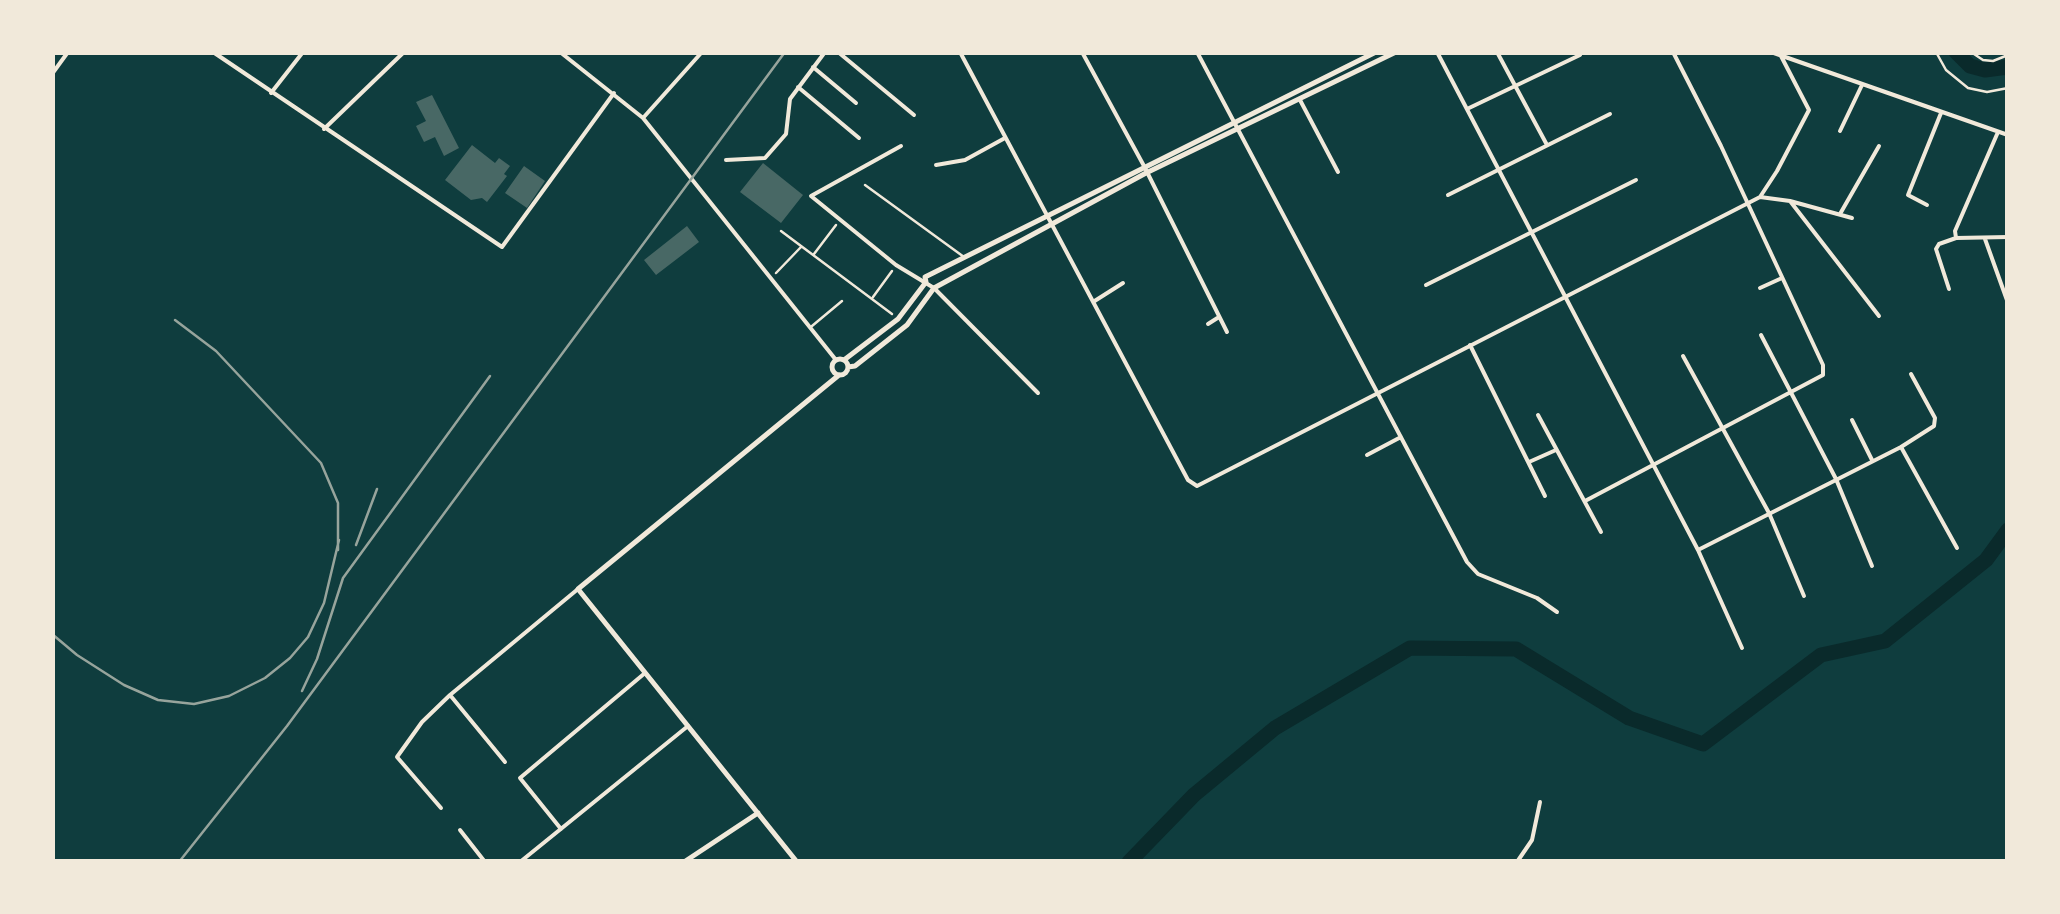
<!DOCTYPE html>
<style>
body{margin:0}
#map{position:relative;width:2060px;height:914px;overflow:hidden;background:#0f3d3e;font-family:"PT Sans Narrow",sans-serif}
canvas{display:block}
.frame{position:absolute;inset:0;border:55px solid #f1e9da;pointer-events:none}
</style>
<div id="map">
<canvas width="2060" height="914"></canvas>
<div class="frame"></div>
</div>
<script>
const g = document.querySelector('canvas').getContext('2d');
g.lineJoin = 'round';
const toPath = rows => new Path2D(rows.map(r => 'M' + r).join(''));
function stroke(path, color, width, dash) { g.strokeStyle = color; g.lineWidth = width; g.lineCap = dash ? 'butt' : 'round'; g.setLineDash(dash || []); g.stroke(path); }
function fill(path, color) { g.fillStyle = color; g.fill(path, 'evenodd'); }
const river = toPath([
 [1956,52,1970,66,1985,70,2008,67],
 [1129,862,1194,795,1275,728,1410,648,1516,649,1629,718,1703,744,1821,655,1885,641,1986,560,2008,530]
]);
const building = toPath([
 [432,95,459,148,444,156,435,137,424,142,416,126,426,121,416,102],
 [472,145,495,163,499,158,510,166,504,174,507,176,487,202,482,198,471,200,445,180],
 [763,163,803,195,781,223,740,192],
 [524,166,545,181,527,208,505,193],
 [687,226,699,242,656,275,644,260]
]);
const path = toPath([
 [1936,52,1946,70,1968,88,1987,92,2008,88],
 [1971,52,1983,60,1993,61,2008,55],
 [781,231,892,314],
 [814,254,836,225],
 [776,273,801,247],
 [873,297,892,271]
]);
const pedestrian = toPath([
 [865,185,964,257],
 [812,326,842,301]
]);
const minor = toPath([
 [213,52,502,247,614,93],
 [560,52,643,118,836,360],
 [838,52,914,115],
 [960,52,1188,480,1197,486,1760,197,1777,171,1809,110,1781,56],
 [1082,52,1144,166,1227,332],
 [1197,52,1467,562,1478,574,1537,598,1557,612],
 [1437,52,1698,550,1742,648],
 [1497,52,1547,145],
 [1771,52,2008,135],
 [813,67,856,103],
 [52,74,68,52],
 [798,87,859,138],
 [271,93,303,52],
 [1300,100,1338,172],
 [1467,109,1580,55],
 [643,118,702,52],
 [324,129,404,52],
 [1840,131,1862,85],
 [901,146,811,196,896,265,934,288,1038,393],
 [726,160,765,158,786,134,790,99,825,52],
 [936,165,965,160,1005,138],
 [1448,195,1610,114],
 [1760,197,1790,201,1852,218],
 [1790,201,1879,316],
 [1927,205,1908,195,1941,113],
 [1840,214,1879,146],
 [1956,238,1955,231,1998,132],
 [1985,239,2008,303],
 [1426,285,1636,180],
 [1760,288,1782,278],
 [1949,289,1936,249,1939,244,1956,238,2008,237],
 [1093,302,1123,283],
 [1208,324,1219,317],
 [1761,335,1836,479,1872,566],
 [1470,345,1545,496],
 [1683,356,1769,513,1804,596],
 [1538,415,1601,532],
 [1852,420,1872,460],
 [1901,447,1957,548],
 [1367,455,1401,437],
 [1529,462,1556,450],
 [1585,501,1823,375,1823,365,1721,146,1673,52],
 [1698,550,1901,447,1934,426,1935,418,1911,374],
 [450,695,505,762],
 [441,808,397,757,422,722,450,695,578,589],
 [561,829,520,778,645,673],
 [460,830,485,862],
 [520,862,688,726],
 [1517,862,1532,840,1540,802]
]);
const tertiary = toPath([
 '832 367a8 8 0 1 1 16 0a8 8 0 1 1-16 0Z',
 [844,360,898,319,926,282,925,277,1376,52],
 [848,367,855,366,907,325,934,288,1146,173,1396,52],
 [684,862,758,813],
 [797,862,578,589,839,375]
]);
const rail = toPath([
 [175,320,216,351,321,463,338,503,338,550],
 [356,545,377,489],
 [52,634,77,655,124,685,158,700,194,704,229,696,265,678,290,658,308,637,324,603,339,540],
 [302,691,317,659,343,578,490,376],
 [179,862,287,726,785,52]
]);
stroke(river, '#0a2a2b', 15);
fill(building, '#486865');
stroke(path, '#f1e9da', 2.5);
stroke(pedestrian, '#f1e9da', 2.5);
stroke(minor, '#f1e9da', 4);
stroke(tertiary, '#f1e9da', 5);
stroke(rail, '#97a49c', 2.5);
</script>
